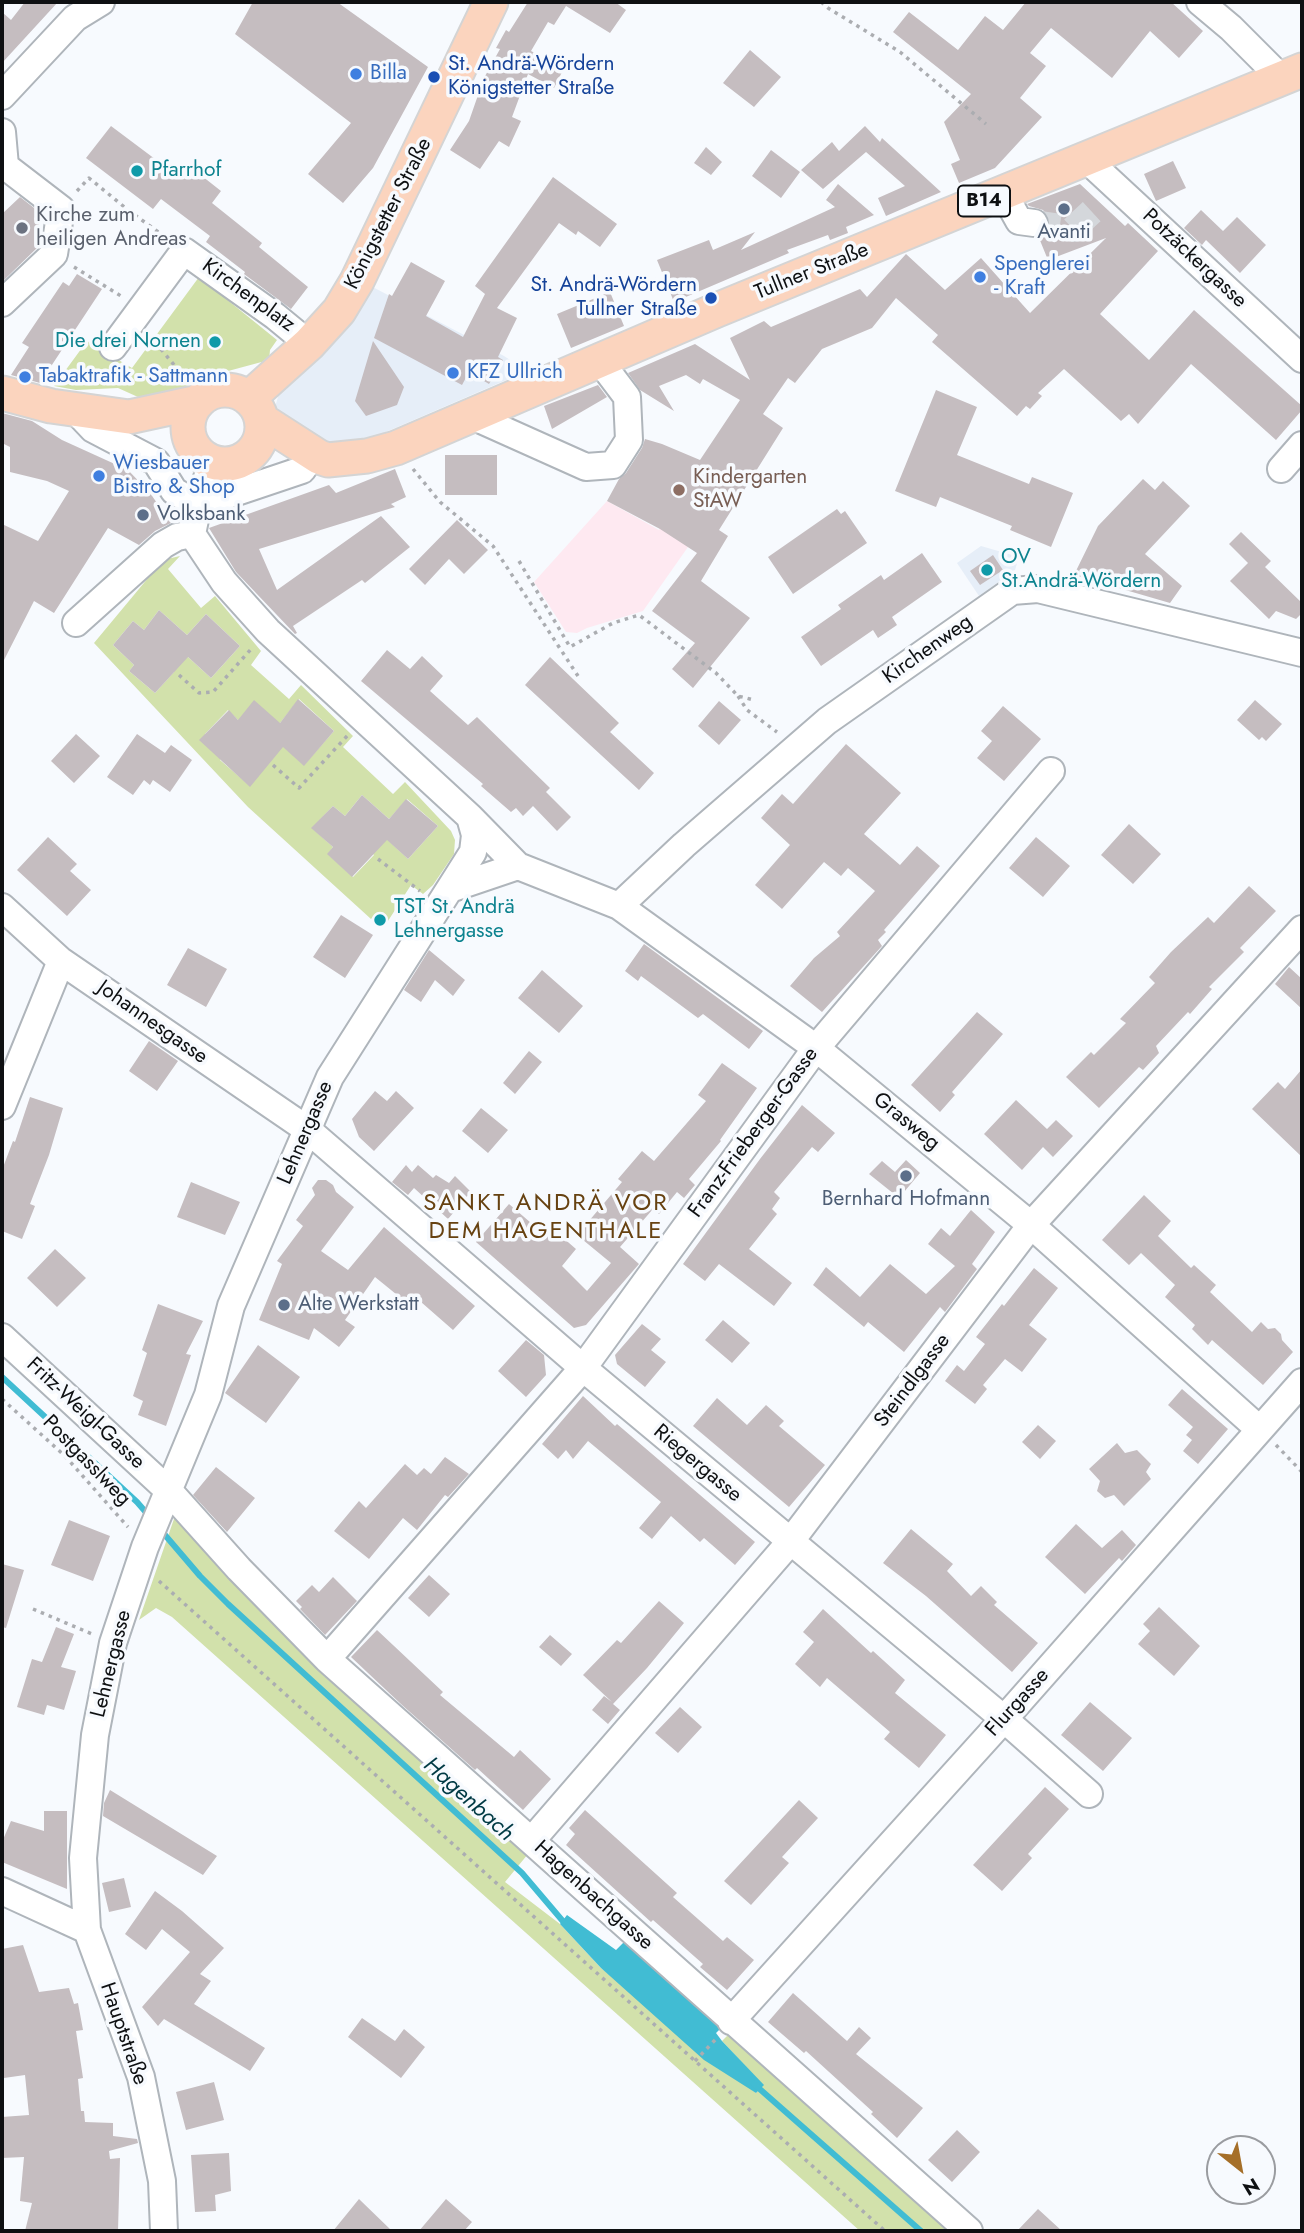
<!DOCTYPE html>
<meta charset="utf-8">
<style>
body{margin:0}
#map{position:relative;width:1304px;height:2233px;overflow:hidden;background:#f7fafe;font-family:Jost,sans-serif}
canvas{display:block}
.frame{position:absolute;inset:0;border:4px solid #0e1012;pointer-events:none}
.north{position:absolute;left:1206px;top:2135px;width:70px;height:70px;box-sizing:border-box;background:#f7fafe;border:2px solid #9a9ca0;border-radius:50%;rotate:149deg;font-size:19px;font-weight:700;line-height:28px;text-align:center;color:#0e1012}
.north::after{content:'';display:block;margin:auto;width:24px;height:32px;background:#a56f29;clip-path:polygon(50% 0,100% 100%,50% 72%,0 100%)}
</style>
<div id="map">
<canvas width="1304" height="2233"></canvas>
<div class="frame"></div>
<div class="north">N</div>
</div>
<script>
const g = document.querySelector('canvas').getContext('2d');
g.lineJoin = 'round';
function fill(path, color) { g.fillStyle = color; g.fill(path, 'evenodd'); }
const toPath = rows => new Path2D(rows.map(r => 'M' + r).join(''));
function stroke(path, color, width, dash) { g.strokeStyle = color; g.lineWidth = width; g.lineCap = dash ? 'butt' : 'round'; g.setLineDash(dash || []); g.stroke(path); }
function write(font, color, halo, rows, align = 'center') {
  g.font = font + ' Jost,sans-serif'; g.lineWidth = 7; g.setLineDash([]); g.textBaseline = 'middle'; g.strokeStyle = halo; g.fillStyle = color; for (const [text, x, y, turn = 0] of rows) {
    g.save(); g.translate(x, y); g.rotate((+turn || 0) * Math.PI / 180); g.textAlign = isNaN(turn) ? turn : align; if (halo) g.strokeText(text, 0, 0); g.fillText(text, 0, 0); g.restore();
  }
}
const built = toPath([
 [367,284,504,356,527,371,365,441,328,443,274,411,281,386],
 [981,546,1019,557,1015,570,979,596,957,563]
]);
const education = toPath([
 [607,501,659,530,668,516,688,547,643,611,587,628,577,633,566,632,534,582]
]);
const green = toPath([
 [199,277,277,340,270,350,269,360,217,374,190,390,159,399,138,397,118,388,76,390,54,386,87,341,132,368],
 [180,556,168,569,201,608,215,596,261,651,251,665,289,699,301,685,353,736,343,747,393,794,405,782,451,831,455,840,454,854,433,885,423,894,411,885,388,921,376,913,371,919,248,807,94,643,163,560],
 [159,610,187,635,206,614,240,646,211,678,176,646,174,672,155,693,129,671,134,665,113,645,133,621,144,630],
 [299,699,334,731,304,765,271,735,250,786,220,760,225,753,205,734,228,710,238,720,280,723],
 [362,795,389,819,407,799,438,826,408,859,377,830,363,844,374,855,353,877,328,854,333,847,312,828,333,806,345,816],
 [175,1516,324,1676,528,1854,505,1882,560,1924,601,1968,756,2093,763,2085,722,2041,730,2033,955,2231,860,2231,172,1617,156,1608,139,1620]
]);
const water = toPath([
 [567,1915,616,1950,625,1941,723,2026,716,2033,722,2041,764,2085,756,2093,704,2060,601,1968,560,1924]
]);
const stream = toPath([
 [2,1377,137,1502,150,1517],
 [159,1528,200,1576,228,1604,522,1873,567,1926],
 [754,2084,921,2231]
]);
const building = toPath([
 [25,2,58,2,2,63,2,12,11,20],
 [253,2,337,2,428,67,373,168,343,203,308,174,351,123,235,34],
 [528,2,615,2,626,10,610,33,566,6,554,25,548,22,531,51,564,68,554,88,528,74,512,117,521,121,509,147,499,141,480,169,450,150,469,121,484,78,500,49,496,48,506,30,509,32],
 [1026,2,1171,2,1203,31,1179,58,1150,31,1112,78,1051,28,1030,53,1046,66,1020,98,1042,117,995,168,959,183,951,164,960,160,944,122,971,94,893,32,909,12,958,50,985,16,1003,30],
 [750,50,781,77,754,107,723,83],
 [111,126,179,177,188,165,221,191,212,203,262,243,259,247,308,287,291,309,244,274,245,272,206,242,210,236,161,199,153,209,86,158],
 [865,126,880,142,882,138,941,192,886,216,878,198,905,186,866,152,823,189,801,170,832,142,839,151],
 [706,147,722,162,711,175,694,163],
 [771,150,800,172,781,198,752,176],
 [1173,161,1186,188,1156,201,1144,174],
 [553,177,617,224,600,247,578,231,576,235,559,223,497,308,517,318,498,357,503,360,489,384,469,372,462,385,374,338,389,294,392,296,411,262,445,281,426,316,463,337,485,294,475,286],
 [838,184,874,215,846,227,848,233,830,240,828,235,787,250,789,253,674,302,657,260,709,240,713,250,755,232,741,250,835,207,826,200],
 [1080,184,1125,226,1128,223,1158,251,1100,314,1149,360,1194,310,1302,406,1302,410,1276,440,1191,364,1138,424,1129,414,1121,421,1064,369,1038,393,1042,396,1030,409,1026,406,1017,416,932,342,938,335,896,298,872,328,822,349,795,383,788,378,763,414,783,428,719,530,728,536,701,581,750,618,693,688,672,669,695,643,652,611,697,553,660,529,607,501,619,479,626,473,642,448,645,439,662,444,700,460,740,400,703,379,700,384,686,375,659,386,674,411,640,390,628,373,695,344,750,380,730,338,764,321,771,327,860,289,867,297,906,254,945,290,981,258,1030,313,1106,238,1048,260,1039,238,1047,232,1049,226,1049,218,1043,210,1029,206,1027,204],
 [20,197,38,211,34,219,42,228,39,246,2,282,2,214],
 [1201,210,1223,231,1237,217,1266,245,1240,273,1206,240,1202,245,1184,228],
 [77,274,102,289,40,383,11,375,29,347,22,343,63,282,69,286],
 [610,292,624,326,571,348,557,314],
 [373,341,404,387,397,405,366,416,355,401],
 [598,385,607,397,552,429,544,406],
 [936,390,977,407,957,455,1029,484,1032,477,1073,493,1051,547,1010,530,1012,526,940,497,936,507,895,491],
 [2,413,32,421,62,440,128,470,150,493,171,523,155,531,139,545,108,528,54,613,34,601,2,664,2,524,38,541,69,491,47,481,10,472,10,447,2,443],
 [445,455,497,455,497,495,445,495],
 [395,469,406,497,391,504,395,507,259,549,277,590,381,516,410,547,365,583,362,580,293,626,297,633,295,634,236,572,209,528,329,485,336,493],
 [1143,479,1155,490,1163,481,1190,506,1145,554,1182,586,1170,603,1074,575,1098,526],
 [837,509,841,514,845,511,867,543,793,594,768,557],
 [457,520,488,550,464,574,449,559,425,585,409,569],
 [1241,532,1271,561,1265,567,1302,603,1302,613,1296,619,1276,611,1269,619,1230,581,1248,563,1229,544],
 [922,553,942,582,892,617,897,625,878,638,873,630,821,666,801,637,841,609,838,605,881,575,884,580],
 [993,555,1003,570,980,585,970,571],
 [159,610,187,635,206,614,240,646,211,678,188,657,155,693,129,671,134,665,113,645,133,621,144,630],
 [387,650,410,669,422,656,443,676,430,691,468,725,477,717,550,788,546,792,571,817,557,831,533,806,523,816,516,808,511,812,481,786,483,784,361,681],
 [550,657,619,723,610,732,654,773,639,790,525,685],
 [298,699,334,731,304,766,283,747,250,787,199,740,229,710,238,720,254,700,280,723],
 [1255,700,1282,724,1266,741,1262,737,1259,740,1237,720],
 [719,701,741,720,719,745,698,726],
 [1003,706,1041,739,1004,781,977,758,992,741,981,731],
 [76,734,100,756,74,783,51,761],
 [137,734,165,753,171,745,192,760,170,792,153,780,150,785,144,780,133,795,107,777],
 [846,744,901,793,864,834,900,865,917,846,940,866,884,930,886,932,878,940,882,946,822,1012,790,986,814,958,840,936,837,932,875,891,848,868,841,876,824,862,782,909,755,885,790,845,761,818,782,794,793,804],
 [362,795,389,819,406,799,438,826,408,859,387,840,352,877,327,854,333,847,311,828,333,806,345,816],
 [1129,824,1161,854,1133,884,1101,855],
 [48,837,77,864,70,871,91,890,67,916,17,870],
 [1036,837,1070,866,1043,897,1009,868],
 [1249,886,1276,911,1240,948,1244,952,1209,987,1212,989,1190,1014,1188,1012,1156,1046,1159,1053,1143,1070,1139,1067,1099,1108,1066,1077,1091,1052,1094,1055,1126,1023,1120,1019,1155,983,1149,977,1171,952,1208,917,1214,923],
 [341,915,373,935,345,978,313,957],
 [644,944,763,1031,749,1049,703,1014,698,1018,641,976,638,981,625,971],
 [188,948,227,969,206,1007,167,985],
 [429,950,465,980,453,996,435,980,421,1002,404,990],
 [1289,967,1302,979,1302,1009,1275,984],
 [542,970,583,1006,559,1033,518,998],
 [977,1012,1003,1034,952,1092,955,1095,940,1112,911,1085],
 [149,1041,178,1061,157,1091,129,1071],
 [529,1051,542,1062,515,1094,503,1083],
 [722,1063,757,1088,720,1140,721,1141,689,1179,695,1185,684,1198,677,1192,659,1214,653,1209,620,1247,639,1264,586,1325,574,1328,476,1242,509,1204,538,1229,554,1230,576,1249,562,1266,587,1291,611,1263,577,1235,622,1182,618,1179,642,1151,654,1161,706,1101,698,1095],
 [1302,1069,1302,1157,1252,1109,1278,1082,1285,1089],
 [375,1091,387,1101,396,1091,414,1108,374,1151,359,1137,352,1119],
 [30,1097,63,1108,49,1155,30,1204,35,1206,22,1239,2,1231,2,1170,13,1141,15,1142],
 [1016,1100,1047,1129,1056,1120,1073,1136,1053,1157,1043,1147,1022,1170,984,1134],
 [802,1105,835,1133,818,1152,812,1147,774,1192,780,1198,772,1209,777,1214,749,1249,792,1283,774,1306,719,1264,705,1281,683,1264,760,1159],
 [481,1108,508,1130,488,1153,462,1131],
 [906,1160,920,1173,899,1198,869,1174,882,1161,895,1172],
 [406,1165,412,1172,418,1165,433,1178,436,1175,449,1183,455,1176,471,1192,448,1219,414,1188,408,1195,392,1182],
 [318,1180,326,1180,333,1185,336,1192,354,1207,321,1251,348,1270,384,1227,475,1306,453,1330,413,1295,407,1303,375,1277,345,1320,355,1327,339,1347,314,1328,309,1340,259,1320,282,1264,277,1261,303,1226,296,1220,315,1195,312,1188],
 [191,1182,240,1202,225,1235,177,1217],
 [1144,1195,1171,1221,1158,1236,1191,1268,1194,1265,1216,1285,1210,1292,1252,1332,1261,1322,1268,1329,1275,1328,1281,1334,1282,1340,1293,1352,1263,1385,1212,1340,1208,1345,1192,1329,1195,1325,1165,1297,1175,1285,1141,1253,1129,1265,1102,1240],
 [971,1210,995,1232,972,1264,977,1269,945,1312,940,1307,904,1352,868,1322,864,1327,813,1285,826,1267,860,1297,890,1264,926,1294,955,1266,928,1244,941,1228,950,1236],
 [55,1249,86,1278,57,1307,27,1278],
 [1034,1268,1058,1288,1029,1325,1047,1339,1022,1372,1005,1359,983,1385,987,1389,975,1404,945,1381,957,1365,964,1371,985,1344,976,1337,1002,1304,1004,1306],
 [158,1304,203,1321,186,1354,191,1355,166,1426,138,1415,143,1401,133,1396,147,1353,142,1350],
 [723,1320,750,1343,732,1363,705,1340],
 [642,1324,661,1339,651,1350,666,1362,645,1387,617,1364,615,1355],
 [526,1340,544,1355,546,1375,526,1397,498,1371],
 [258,1345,300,1377,266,1423,225,1393],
 [1182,1389,1228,1429,1198,1464,1183,1451,1192,1440,1186,1435,1193,1427,1168,1405],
 [583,1396,615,1426,617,1424,755,1542,735,1565,704,1538,700,1542,671,1516,652,1539,639,1528,661,1502,588,1441,573,1459,566,1450,558,1459,542,1444],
 [717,1398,747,1425,766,1405,784,1421,779,1426,825,1465,789,1507,693,1426],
 [1038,1425,1056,1441,1040,1459,1022,1442],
 [1117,1443,1125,1453,1137,1450,1151,1464,1146,1472,1151,1479,1124,1506,1114,1495,1105,1498,1097,1491,1100,1481,1089,1469],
 [445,1457,469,1474,448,1497,445,1495,417,1530,403,1518,369,1559,334,1531,359,1501,366,1508,405,1464,417,1475,424,1468,431,1474],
 [216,1467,255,1498,227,1532,193,1495],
 [69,1520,110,1536,93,1581,51,1565],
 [1076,1524,1102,1548,1122,1530,1136,1545,1122,1561,1119,1558,1085,1594,1045,1557],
 [911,1529,953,1564,947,1571,971,1596,981,1586,997,1602,994,1605,1038,1643,1012,1672,926,1596,883,1563],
 [2,1564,24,1570,6,1628,2,1627],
 [429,1575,450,1594,429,1617,408,1598],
 [333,1577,357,1601,325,1635,300,1609,302,1607,296,1601,312,1585,319,1592],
 [659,1601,684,1623,647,1668,613,1704,620,1710,608,1724,592,1710,604,1696,612,1702,583,1675,617,1640,621,1643],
 [1159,1607,1200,1646,1174,1676,1138,1644,1150,1631,1143,1624],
 [823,1609,871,1653,873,1651,905,1680,895,1693,946,1735,919,1768,884,1739,890,1732,827,1678,820,1687,795,1664,814,1642,803,1632],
 [56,1627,74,1634,61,1667,76,1671,64,1710,47,1705,44,1715,17,1707,32,1659,42,1662],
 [377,1630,443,1692,440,1695,514,1757,520,1750,551,1779,523,1810,477,1768,475,1770,402,1705,351,1657],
 [550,1635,572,1654,561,1666,539,1647],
 [1090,1702,1132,1738,1103,1771,1061,1735],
 [680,1707,702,1727,678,1753,655,1733],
 [1045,1787,1069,1809,1028,1854,1032,1858,1002,1891,973,1865],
 [110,1790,217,1856,203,1875,103,1816,104,1803],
 [799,1800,818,1818,782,1857,789,1863,751,1905,724,1881],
 [585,1810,677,1893,673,1897,723,1941,727,1937,754,1960,727,1990,700,1967,703,1964,653,1920,651,1922,566,1845,575,1834,569,1828],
 [44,1811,67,1811,67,1889,2,1862,2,1842,11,1821,44,1831],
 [124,1878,131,1907,109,1912,102,1883],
 [155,1891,182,1911,224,1948,200,1974,211,1981,194,2004,265,2048,250,2071,164,2019,158,2026,142,2007,190,1952,162,1929,146,1950,125,1934],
 [23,1945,39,1992,69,1988,74,2004,78,2003,83,2030,76,2031,83,2078,78,2079,81,2111,84,2111,85,2122,113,2123,113,2136,137,2139,138,2143,109,2151,110,2159,120,2158,118,2231,25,2231,32,2203,20,2201,24,2157,2,2158,2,2117,29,2115,25,2075,4,2078,2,2075,2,1949],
 [793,1993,847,2041,859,2027,871,2038,856,2054,923,2108,897,2138,871,2114,873,2112,806,2051,804,2053,768,2022],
 [362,2018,395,2041,404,2029,425,2047,401,2078,348,2037],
 [214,2082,224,2120,186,2130,176,2092],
 [957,2130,980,2152,952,2182,928,2160],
 [229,2153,231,2191,215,2195,216,2211,195,2212,191,2155],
 [359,2199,392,2231,333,2231],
 [446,2199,472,2222,464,2231,419,2231],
 [1038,2209,1062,2231,1017,2231]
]);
const minorTunnel = toPath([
 [1034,223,1073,229,1101,203]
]);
const path = toPath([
 [821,2,828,8,900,52,986,124],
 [77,191,89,178,128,210,165,237],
 [74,267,121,296],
 [150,336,185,378],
 [413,469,440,502,493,546,578,676],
 [519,561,570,647,613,623,639,615,716,673,738,696,754,700],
 [179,675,199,693,213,692,252,648],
 [738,696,747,710,777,732],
 [273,765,299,788,348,735],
 [378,859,420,891],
 [2,1399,65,1456,128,1527],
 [1276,1445,1302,1472],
 [159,1581,885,2231],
 [33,1609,92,1634],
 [695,2061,716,2039]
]);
const minor = toPath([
 [1200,2,1231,28,1282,79],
 [2,96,75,18,101,2],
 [2,132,5,166,61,209,54,254,2,303],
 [1086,159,1302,359],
 [1004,194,1019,221,1034,223],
 [113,347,184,251,275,316,309,344],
 [75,410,93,429,156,462,174,491,198,505,302,470,311,457],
 [470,415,586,467,613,465,629,440,627,397,599,360],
 [1281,469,1302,445],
 [76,623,163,545,177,537,192,534],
 [470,817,518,866,619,906,816,1048,1031,1225,1259,1429],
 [450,889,518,866],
 [619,906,684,845,827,721,1012,591,1038,589,1302,653],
 [2,907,61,961,308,1130,583,1368,1004,1719,1089,1794],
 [2,1106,61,961],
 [2,1337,169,1491,239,1569,327,1659,969,2231],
 [327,1659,583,1368,816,1048,1051,771],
 [532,1840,790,1542,1031,1225,1302,929],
 [2,1891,87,1930],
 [731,2021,1004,1719,1302,1382],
 [164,2231,162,2181,141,2077,87,1930,83,1858,95,1735,113,1643,145,1547,208,1395,231,1306,330,1077,473,852,475,835,470,817,268,631,224,582,192,534,198,505,212,463]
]);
const major = toPath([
 '188 427a37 37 0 1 1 74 0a37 37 0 1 1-74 0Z',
 [2,393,51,406,129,417,198,402],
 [249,398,309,344,339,311,357,281,491,2],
 [263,421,319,457,328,460,367,456,396,448,717,310,1302,70]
]);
const markers = [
 [356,74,7,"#3f7fe0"],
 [434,77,7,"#1a4fb4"],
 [137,171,7,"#0f9aa8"],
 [1064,209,7,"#5c6f8a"],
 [22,228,7,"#6b7280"],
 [980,277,7,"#3f7fe0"],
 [711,298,7,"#1a4fb4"],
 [215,342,7,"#0f9aa8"],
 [453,373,7,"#3f7fe0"],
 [25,377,7,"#3f7fe0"],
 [99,476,7,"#3f7fe0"],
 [679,490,7,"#8d6e63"],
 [143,515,7,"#5c6f8a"],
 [987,570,7,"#0f9aa8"],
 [380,920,7,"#0f9aa8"],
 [906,1176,7,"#5c6f8a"],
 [284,1305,7,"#5c6f8a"]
];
const shields = [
 [984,201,52]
];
const shieldNames = [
 ["B14",984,201]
];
const transitNames = [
 ["St. Andrä-Wördern",448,65],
 ["Königstetter Straße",448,89],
 ["St. Andrä-Wördern",697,286,"right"],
 ["Tullner Straße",697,310,"right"]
];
const shopNames = [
 ["Billa",370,74],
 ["Spenglerei",994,265],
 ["- Kraft",994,289],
 ["KFZ Ullrich",467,373],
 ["Tabaktrafik - Sattmann",39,377],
 ["Wiesbauer",113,464],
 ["Bistro & Shop",113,488]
];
const cultureNames = [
 ["Pfarrhof",151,171],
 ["Die drei Nornen",201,342,"right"],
 ["OV",1001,558],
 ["St.Andrä-Wördern",1001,582],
 ["TST St. Andrä",394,908],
 ["Lehnergasse",394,932]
];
const streetNames = [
 ["Königstetter Straße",389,214,-63],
 ["Potzäckergasse",1194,259,43],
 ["Tullner Straße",812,272,-22],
 ["Kirchenplatz",248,296,36],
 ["Kirchenweg",928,650,-35],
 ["Johannesgasse",152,1023,35],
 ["Grasweg",906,1122,39],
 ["Lehnergasse",306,1133,-67],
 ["Franz-Frieberger-Gasse",754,1133,-54],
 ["Steindlgasse",913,1381,-53],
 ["Fritz-Weigl-Gasse",85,1414,43],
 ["Postgasslweg",86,1461,46],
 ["Riegergasse",697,1464,40],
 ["Lehnergasse",112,1664,-76],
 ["Flurgasse",1018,1703,-48],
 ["Hagenbachgasse",593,1896,42],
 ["Hauptstraße",123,2034,71]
];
const worshipNames = [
 ["Kirche zum",36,216],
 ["heiligen Andreas",36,240]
];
const serviceNames = [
 ["Avanti",1064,233],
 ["Volksbank",157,515,"left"],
 ["Bernhard Hofmann",906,1200],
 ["Alte Werkstatt",298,1305,"left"]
];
const educationNames = [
 ["Kindergarten",693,478],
 ["StAW",693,502]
];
const waterNames = [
 ["Hagenbach",468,1800,42]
];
const quarterNames = [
 ["SANKT ANDRÄ VOR",546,1204],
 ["DEM HAGENTHALE",546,1232]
];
fill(built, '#e6eef8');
fill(education, '#fee9f1');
fill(green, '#d2e1ab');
fill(water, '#41bcd3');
stroke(stream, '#41bcd3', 6);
fill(building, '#c5bdc0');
stroke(minorTunnel, '#d4d7db', 26, [26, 13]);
stroke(minor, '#afb5bb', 30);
stroke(major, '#d4d4d4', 37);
stroke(path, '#abadb1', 3.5, [3.5, 5]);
stroke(minor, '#fff', 26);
stroke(major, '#fbd4be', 33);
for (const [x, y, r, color] of markers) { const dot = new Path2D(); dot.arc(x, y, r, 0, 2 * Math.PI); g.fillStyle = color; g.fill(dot); stroke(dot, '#f7fafe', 2.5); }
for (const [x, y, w] of shields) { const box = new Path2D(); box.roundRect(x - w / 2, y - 15.5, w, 31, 5); g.fillStyle = '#f7fafe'; g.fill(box); stroke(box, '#0e1012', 2); }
write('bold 19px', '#0e1012', null, shieldNames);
write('21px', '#164399', '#f7fafe', transitNames, 'left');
write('21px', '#366cbe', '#f7fafe', shopNames, 'left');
write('21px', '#0d838f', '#f7fafe', cultureNames, 'left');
write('21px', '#0e1012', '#f7fafe', streetNames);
write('21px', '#5b616d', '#f7fafe', worshipNames, 'left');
write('21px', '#4e5e75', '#f7fafe', serviceNames);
write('21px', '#785e54', '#f7fafe', educationNames, 'left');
write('italic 23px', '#003a44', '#f7fafe', waterNames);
g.letterSpacing = '2px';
write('24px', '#674211', '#f7fafe', quarterNames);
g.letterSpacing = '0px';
</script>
